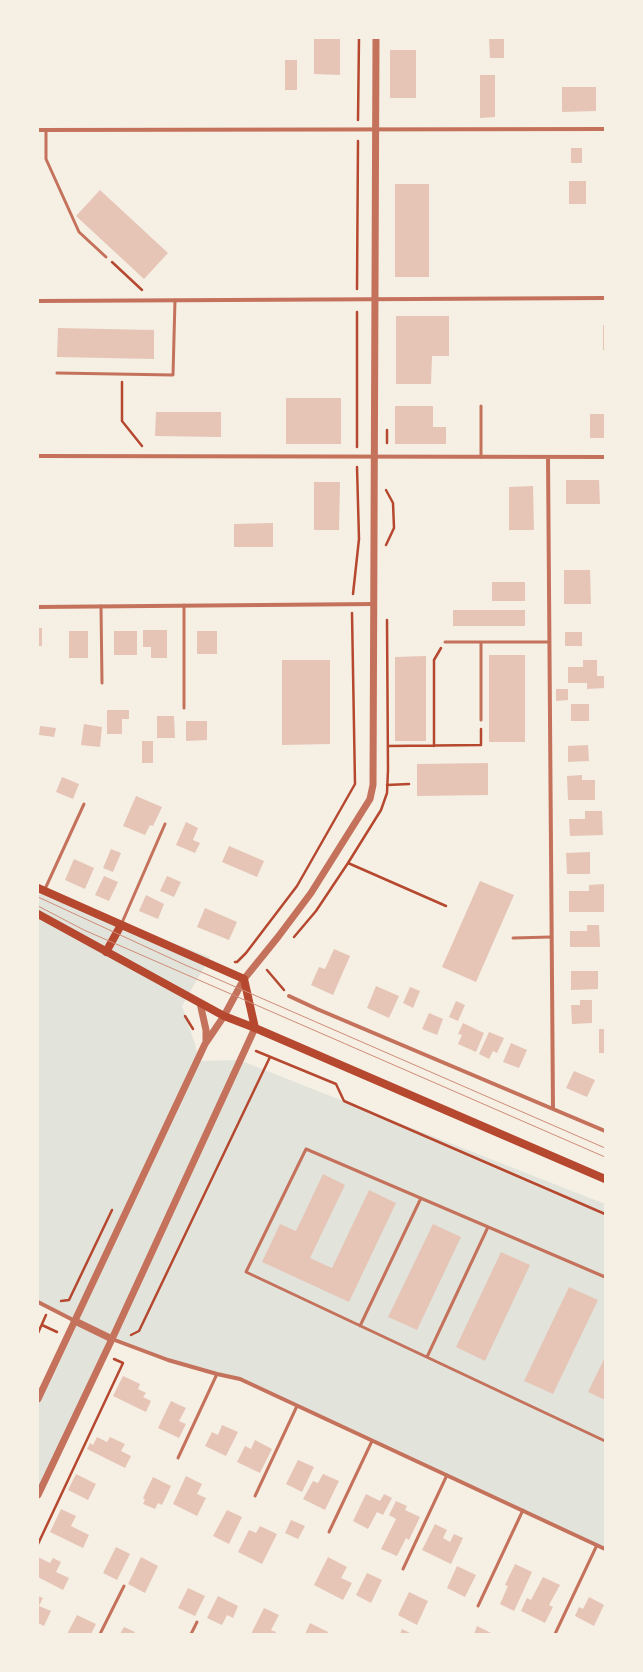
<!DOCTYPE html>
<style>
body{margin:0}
#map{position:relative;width:643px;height:1672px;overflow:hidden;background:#f6efe4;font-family:Lato,sans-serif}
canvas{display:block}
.frame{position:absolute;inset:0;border:39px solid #f6efe4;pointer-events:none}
</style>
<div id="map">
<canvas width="643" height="1672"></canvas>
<div class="frame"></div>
</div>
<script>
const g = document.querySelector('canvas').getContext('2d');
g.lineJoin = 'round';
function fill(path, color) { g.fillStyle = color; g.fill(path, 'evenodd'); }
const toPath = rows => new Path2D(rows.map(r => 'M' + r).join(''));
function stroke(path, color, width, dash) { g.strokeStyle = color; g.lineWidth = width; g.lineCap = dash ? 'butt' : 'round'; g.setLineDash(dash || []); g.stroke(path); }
const green = toPath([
 [38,888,120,923,210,957,182,1006,195,1044,198,1061,239,1060,605,1204,605,1549,240,1379,168,1360,112,1339,38,1495,38,1399,75,1321,38,1302]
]);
const building = toPath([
 [314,38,340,38,340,75,314,74],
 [489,38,504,38,504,58,490,58],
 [390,50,416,50,416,98,390,98],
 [285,60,297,60,297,90,285,90],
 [480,75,495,75,495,117,480,118],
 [562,87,596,87,596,111,562,112],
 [571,148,582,148,582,163,571,163],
 [569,181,586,181,586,204,569,204],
 [395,184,429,184,429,277,395,277],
 [100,190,168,253,144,279,76,216],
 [396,316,449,316,449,356,432,356,431,384,396,384],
 [603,325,605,325,605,350,603,350],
 [58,328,154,330,154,359,57,357],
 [286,398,341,398,341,444,286,444],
 [395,406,433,406,433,427,446,427,446,444,395,444],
 [156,412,221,412,221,437,155,436],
 [590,414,605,414,605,438,590,438],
 [566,480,599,480,600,504,566,504],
 [314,482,340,482,339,530,314,530],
 [533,486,534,530,509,530,509,487],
 [273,523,273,547,234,547,234,524],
 [564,570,590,570,591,604,564,604],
 [492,582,525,582,525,601,492,601],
 [453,610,525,610,525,626,453,626],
 [38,628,42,628,42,646,38,646],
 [143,630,167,630,167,658,151,658,151,647,143,647],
 [69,631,88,631,88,658,69,658],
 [114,631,137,631,137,655,114,655],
 [197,631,217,631,217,654,197,654],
 [565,632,582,632,582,646,565,646],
 [489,655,525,655,525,742,489,742],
 [426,656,426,741,395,741,395,657],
 [282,660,330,660,330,744,282,745],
 [583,660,597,660,597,676,605,676,605,688,587,689,587,683,568,683,568,667,583,667],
 [556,689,568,689,568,700,556,701],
 [571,704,589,704,589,721,571,721],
 [107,710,129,710,129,719,122,719,122,734,107,734],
 [157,716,174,716,175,738,157,738],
 [186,721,207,721,207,740,186,741],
 [84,724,102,727,100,747,81,745],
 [40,726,56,728,54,737,39,735],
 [142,741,153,741,153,763,142,763],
 [588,745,589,761,568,762,568,746],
 [488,763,488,795,417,796,417,764],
 [582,775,582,780,595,780,595,800,568,800,567,776],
 [62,777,79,784,73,799,56,792],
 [136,796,162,807,153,826,150,825,145,835,123,826],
 [585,811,602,811,603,835,570,836,569,819,585,819],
 [186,822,198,828,193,840,200,843,195,853,176,845],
 [229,846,264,861,257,877,222,862],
 [111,849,121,853,113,872,103,868],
 [590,852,590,874,567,874,566,853],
 [74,859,94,868,85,889,65,880],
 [104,876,118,882,109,901,95,895],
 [167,876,181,882,174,897,160,891],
 [480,881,514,895,476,982,442,967],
 [605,884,605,912,569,912,569,891,589,891,589,885],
 [146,895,164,904,158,919,139,911],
 [205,908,237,922,229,940,197,927],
 [587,925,599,925,600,947,570,947,570,931,587,931],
 [334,949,350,956,333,995,311,985,319,967,325,969],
 [571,971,598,971,598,989,571,990],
 [376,986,399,996,389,1018,367,1008],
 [410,987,420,991,413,1008,403,1003],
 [580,1000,592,1000,592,1023,572,1024,571,1005,580,1005],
 [456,1001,465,1005,458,1021,449,1017],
 [429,1013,443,1019,437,1035,422,1029],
 [463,1023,484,1033,476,1052,458,1044,462,1035,458,1034],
 [599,1029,605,1029,605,1053,599,1053],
 [489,1032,504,1038,497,1053,493,1051,489,1059,479,1054],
 [511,1043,527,1050,519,1068,503,1062],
 [574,1071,595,1080,587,1097,566,1088],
 [323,1174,345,1185,310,1258,332,1268,369,1190,396,1203,349,1302,262,1262,280,1224,296,1231],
 [433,1224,461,1237,417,1330,388,1317],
 [501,1252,530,1265,485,1361,456,1347],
 [569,1287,598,1300,553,1394,524,1381],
 [605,1357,605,1400,588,1392],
 [123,1376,140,1384,138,1389,146,1393,143,1397,151,1401,146,1412,113,1396],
 [171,1401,186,1408,179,1421,186,1424,179,1438,158,1428],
 [222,1425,238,1432,226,1456,205,1446,212,1432,218,1435],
 [97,1437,107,1442,110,1437,125,1444,121,1451,131,1456,125,1468,87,1449,90,1443,93,1445],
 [255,1440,272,1449,260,1473,237,1462,245,1446,251,1449],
 [298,1460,314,1467,302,1492,286,1484],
 [76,1474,96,1484,88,1500,68,1490],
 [323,1474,339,1481,325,1510,303,1499,313,1481,318,1483],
 [186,1476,202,1484,197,1494,206,1498,197,1516,173,1504],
 [153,1477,171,1486,162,1505,158,1503,155,1509,143,1504,145,1500,143,1498],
 [366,1494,380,1501,384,1494,392,1498,383,1515,377,1512,368,1529,353,1521],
 [396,1501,407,1506,405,1510,420,1517,409,1540,406,1538,397,1556,381,1549,396,1519,389,1515],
 [61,1509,76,1516,71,1526,89,1535,83,1548,50,1532],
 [227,1510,242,1517,229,1544,213,1536],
 [291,1520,305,1526,298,1539,285,1533],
 [435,1524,447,1530,443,1538,450,1542,454,1534,463,1538,451,1564,422,1550],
 [260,1526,277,1534,262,1564,238,1552,249,1530,256,1533],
 [116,1547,130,1554,117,1580,103,1573],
 [38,1557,50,1563,53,1558,61,1562,56,1572,69,1578,63,1590,38,1577],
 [141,1557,158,1566,145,1593,128,1584],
 [328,1557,347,1567,341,1578,352,1583,343,1600,314,1585],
 [515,1564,532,1572,514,1611,500,1604,508,1586,505,1585],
 [457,1566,476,1575,465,1597,447,1588],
 [367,1573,382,1580,371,1603,356,1595],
 [543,1577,560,1585,549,1605,553,1607,545,1623,521,1611,527,1598,531,1600],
 [188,1588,205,1596,195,1616,178,1608],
 [409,1592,428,1601,417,1625,398,1615],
 [38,1596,43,1598,39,1606,51,1611,44,1626,38,1623],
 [218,1596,238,1606,233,1618,227,1615,222,1625,207,1618],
 [589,1597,604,1605,594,1626,575,1616,579,1607,583,1609],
 [264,1608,279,1615,271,1630,276,1632,275,1634,251,1634],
 [77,1615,96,1624,91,1634,67,1634],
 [310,1623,328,1632,327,1634,305,1634],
 [477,1626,493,1634,474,1634],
 [124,1627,135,1632,134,1634,120,1634],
 [402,1629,412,1634,400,1634]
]);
const path = toPath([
 [358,120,359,38],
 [112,262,142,290],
 [357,289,358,141],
 [122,382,122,421,142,446],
 [387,443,387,430],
 [357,447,357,312],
 [386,490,393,503,394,528,386,545],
 [353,594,359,539,357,467],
 [388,746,481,745,481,729],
 [434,746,434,660,441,648],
 [387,785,409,784],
 [348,863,446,906],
 [294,937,316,911,348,863,381,810,387,793,388,770,387,620],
 [235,962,237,962,246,953,297,886,355,784,352,613],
 [267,970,284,990],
 [185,1016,193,1029],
 [256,1051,336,1084,344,1101,605,1214],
 [61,1301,69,1300,112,1210],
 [42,1325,57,1332],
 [38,1333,46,1315],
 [131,1335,139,1331,270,1057],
 [38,1544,123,1363,114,1359]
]);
const service = toPath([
 [46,130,46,159,79,232,106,257],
 [57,373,173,375,175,300],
 [481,457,481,406],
 [184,605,184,708],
 [101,606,102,683],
 [445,642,549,642],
 [481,642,481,720],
 [45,889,84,804],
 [121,925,165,824],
 [513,938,551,937],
 [605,1277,306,1149,246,1272,605,1441],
 [360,1326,421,1198],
 [427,1357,488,1227],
 [178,1458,217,1374],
 [255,1496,297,1406],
 [329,1532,372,1441],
 [403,1569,447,1475],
 [478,1606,523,1510],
 [100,1634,124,1586],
 [191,1634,197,1622],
 [555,1634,597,1545]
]);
const minor = toPath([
 [38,130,605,129],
 [38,301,605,298],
 [38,456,605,457],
 [38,607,374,604],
 [289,996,317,1009,553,1109,548,457],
 [553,1109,605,1131],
 [38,1302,75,1321],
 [112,1339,168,1360,217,1374,240,1379,605,1549]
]);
const tertiary = toPath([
 [200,1003,206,1030,206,1042],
 [75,1321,112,1339],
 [38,1399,205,1044,224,1016,244,979,278,937,311,893,370,799,373,785,376,38],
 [38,1495,112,1339,255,1028]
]);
const secondary = toPath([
 [38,888,244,979,255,1028],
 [38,914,224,1016,255,1028,605,1179],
 [106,952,121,925]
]);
const tram = toPath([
 [38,897,183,964,605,1148],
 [38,906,84,930,605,1157]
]);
fill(green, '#e2e4dc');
fill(building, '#e6c5b7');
stroke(path, '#b5482f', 2.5);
stroke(service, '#c5725c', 3);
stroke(minor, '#c5725c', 4);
stroke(tertiary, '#c5725c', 7);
stroke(secondary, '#b5482f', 8);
stroke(tram, '#cf8b77', 1);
</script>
